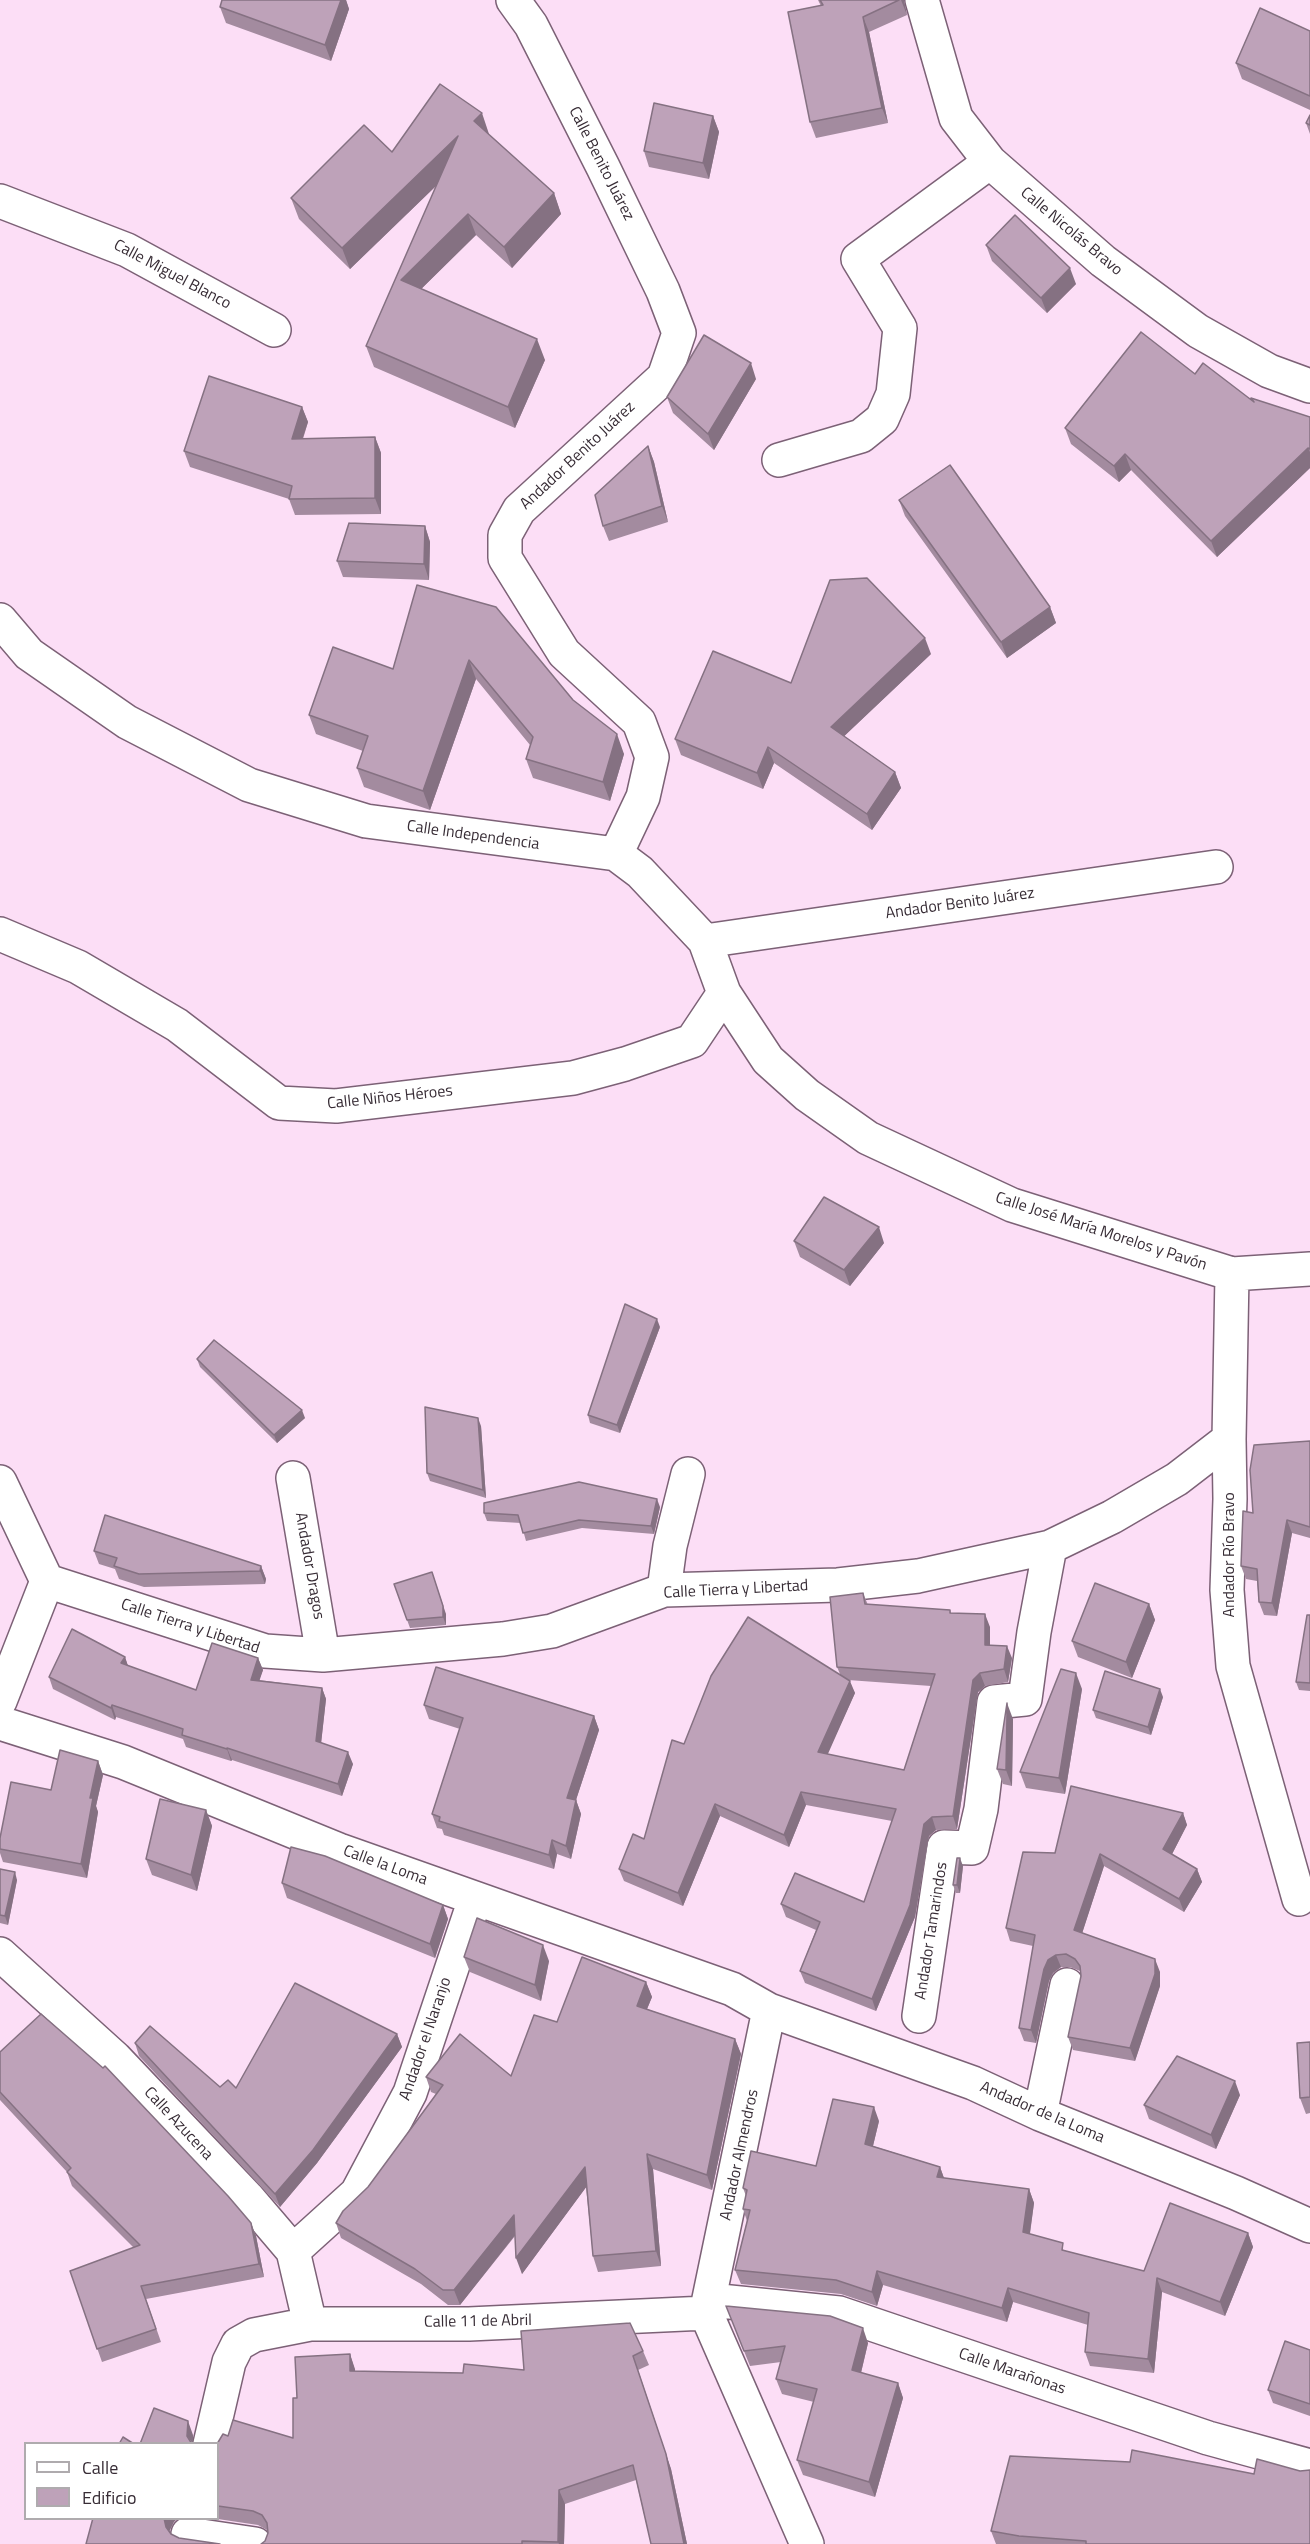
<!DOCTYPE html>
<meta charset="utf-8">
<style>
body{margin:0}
#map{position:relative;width:1310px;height:2544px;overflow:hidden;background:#fcdef6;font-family:"Titillium Web",sans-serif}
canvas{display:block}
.legend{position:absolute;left:24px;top:2442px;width:195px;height:78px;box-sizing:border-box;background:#fff;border:2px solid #afabae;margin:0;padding:8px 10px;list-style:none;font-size:18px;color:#372c35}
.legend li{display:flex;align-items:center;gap:12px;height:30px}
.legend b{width:30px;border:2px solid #afabae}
</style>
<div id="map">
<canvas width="1310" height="2544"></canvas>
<ul class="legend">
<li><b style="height:8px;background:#fff"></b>Calle</li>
<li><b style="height:16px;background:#bea2b9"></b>Edificio</li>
</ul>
</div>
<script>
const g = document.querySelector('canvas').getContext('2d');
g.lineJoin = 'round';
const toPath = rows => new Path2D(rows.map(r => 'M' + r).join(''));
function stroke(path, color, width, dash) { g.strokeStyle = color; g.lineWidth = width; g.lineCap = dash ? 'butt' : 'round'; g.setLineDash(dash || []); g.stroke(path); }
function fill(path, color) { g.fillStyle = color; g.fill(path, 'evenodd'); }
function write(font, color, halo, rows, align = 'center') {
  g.font = font + ' "Titillium Web",sans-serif'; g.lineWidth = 5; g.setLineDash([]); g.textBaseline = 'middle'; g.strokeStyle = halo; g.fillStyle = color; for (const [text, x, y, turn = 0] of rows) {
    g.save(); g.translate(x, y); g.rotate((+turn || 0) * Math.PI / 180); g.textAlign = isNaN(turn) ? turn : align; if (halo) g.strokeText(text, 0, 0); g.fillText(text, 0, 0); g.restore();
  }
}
const street = toPath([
 [513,0,531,25,603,167,663,291,679,333,664,377,519,510,505,535,505,558,564,653,639,722,652,757,643,797,616,854],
 [922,0,956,118,990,162,1103,261,1198,331,1269,371,1310,386],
 [0,201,127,250,274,330],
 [779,460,861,436,882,419,893,394,900,328,858,259,990,162],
 [0,620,29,654,127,722,249,785,366,821,616,854,640,872,705,941,724,993,768,1060,807,1095,868,1138,1012,1205,1232,1274,1310,1269],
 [0,934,78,967,177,1025,279,1103,336,1106,573,1078,625,1064,692,1041,724,993],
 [705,941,1216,867],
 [1232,1274,1229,1439,1230,1499,1227,1590,1233,1666,1299,1899],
 [293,1478,323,1655],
 [0,1482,47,1581,0,1701],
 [47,1581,265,1651,323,1655,503,1639,552,1631,664,1590,838,1585,918,1576,1050,1547,1112,1517,1177,1479,1229,1439],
 [664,1590,670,1546,688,1474],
 [0,1723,123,1762,339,1850,732,1989,769,2010,973,2083,1040,2114,1236,2193,1310,2226],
 [0,1954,115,2058,247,2197,293,2251,310,2324],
 [919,2016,944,1847,972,1848,981,1809,994,1702,1025,1699,1034,1632,1050,1547],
 [1040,2114,1067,1985],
 [293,2251,357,2193,410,2093,475,1899],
 [710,2300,839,2313,1208,2438,1310,2466],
 [706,2313,807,2544],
 [210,2444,229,2362,238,2344,254,2335,310,2324,469,2324,706,2313,769,2010],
 [188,2534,255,2544]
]);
const wall = toPath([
 [222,0,346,0,349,9,331,61,226,23,220,7],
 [818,0,904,0,907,15,869,32,888,123,816,138,810,122,821,6],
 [1310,31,1310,110,1242,79,1236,63],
 [1310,115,1310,134,1306,123],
 [713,116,719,132,709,179,649,167,644,151],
 [489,134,489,135,554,193,561,214,512,268,476,235,421,289,545,360,515,428,374,367,366,346,437,185,350,269,299,219,291,198,392,152],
 [986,245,1076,284,1047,313,992,261],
 [1195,374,1251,399,1310,417,1310,468,1217,557,1131,470,1119,482,1071,444,1065,428],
 [756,379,714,450,673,413,667,397],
 [302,407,308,422,303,439,375,437,381,453,381,514,295,515,289,499,190,467,184,451],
 [648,446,654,462,668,522,609,541,603,526],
 [899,500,1050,607,1056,623,1007,658,905,516],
 [425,526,430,542,429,580,343,577,337,561],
 [417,585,573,700,624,754,610,801,533,778,526,759,530,745,476,679,430,810,364,787,357,768,363,751,316,734,309,715,393,669],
 [931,654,844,736,895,772,901,788,872,830,774,763,763,789,681,755,675,739,791,683],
 [794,1241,884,1243,850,1286,800,1257],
 [660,1327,620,1433,590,1423,588,1415],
 [197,1359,305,1418,277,1443,200,1367],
 [481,1426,486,1498,430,1481,427,1473],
 [1310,1441,1310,1538,1292,1533,1277,1616,1264,1615,1259,1602,1257,1581,1246,1579,1241,1566,1253,1513],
 [660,1507,654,1534,582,1528,526,1541,521,1523,487,1521,484,1513],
 [94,1551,261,1566,266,1579,265,1584,144,1587,119,1579,115,1569,99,1564],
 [394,1584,446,1614,446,1625,410,1628],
 [863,1593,868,1605,950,1610,951,1613,990,1627,990,1645,1012,1658,1008,1682,985,1686,978,1692,957,1829,936,1830,929,1836,915,1917,876,2011,805,1983,800,1971,816,1930,786,1917,781,1904,864,1902,892,1821,806,1805,789,1847,720,1816,683,1906,624,1881,619,1869,644,1839,684,1744,840,1674,837,1667],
 [848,1680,931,1686,904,1770,827,1754,855,1693],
 [1149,1604,1155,1620,1132,1678,1078,1657,1072,1641],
 [1310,1615,1310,1691,1299,1690,1296,1682],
 [125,1657,128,1666,196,1690,258,1658,263,1670,259,1680,322,1688,326,1699,321,1743,353,1764,342,1796,232,1760,231,1761,186,1747,183,1739,116,1717,115,1720,53,1689,49,1677],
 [1082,1689,1065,1794,1026,1788,1020,1772],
 [1163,1697,1151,1735,1096,1718,1093,1710],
 [424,1705,594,1716,599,1730,576,1800,581,1814,571,1859,557,1854,554,1869,444,1835,442,1829,437,1828,432,1814,460,1729,429,1719],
 [1013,1719,1012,1786,1003,1784,997,1769],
 [98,1761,103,1775,96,1806,98,1812,87,1878,3,1862,0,1853,0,1838,51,1790],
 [206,1810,212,1826,197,1891,152,1875,146,1859],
 [1183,1813,1187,1825,1172,1854,1197,1869,1202,1882,1184,1912,1104,1866,1082,1933,1160,1972,1160,1986,1135,2061,1073,2050,1068,2037,1081,1976,1080,1971,1070,1967,1061,1967,1053,1973,1049,1981,1036,2043,1024,2041,1019,2028,1033,1946,1010,1941,1006,1928,1055,1853],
 [963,1866,960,1893,956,1893,953,1885],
 [0,1869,17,1880,8,1925,0,1923],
 [282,1883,443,1905,448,1919,435,1958,287,1898],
 [464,1957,549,1961,541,2001,470,1972],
 [646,1982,652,1997,647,2009,735,2039,741,2054,712,2190,653,2169,661,2266,598,2272,593,2256,586,2187,522,2274,515,2236,460,2305,448,2305,421,2284,341,2238,336,2223,368,2187,436,2094,431,2092,426,2077,511,2076,557,2022],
 [397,2034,402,2047,317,2163,280,2207,139,2056,135,2043,220,2087,236,2088],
 [1310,2042,1310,2113,1306,2114,1300,2098],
 [0,2052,251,2223,256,2236,264,2277,146,2299,161,2342,102,2362,70,2271,134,2248,72,2186,67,2172,0,2100],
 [1240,2095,1216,2149,1149,2119,1144,2105],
 [879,2121,873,2146,940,2167,944,2178,1029,2189,1034,2203,1030,2234,1066,2251,1144,2271,1248,2233,1253,2247,1225,2316,1162,2292,1154,2373,1090,2366,1085,2352,1088,2325,1013,2302,1007,2322,883,2285,877,2306,841,2294,741,2284,735,2270,747,2221,743,2209,746,2196,743,2188,816,2166],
 [726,2306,868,2343,861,2373,898,2383,903,2398,875,2497,803,2475,797,2460,814,2402,782,2394,776,2379,781,2362,750,2366],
 [1310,2350,1310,2416,1273,2403,1268,2390],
 [643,2351,649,2365,638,2370,671,2469,687,2544,651,2544,636,2480,565,2504,564,2544,261,2544,265,2541,268,2533,267,2530,258,2525,211,2518,218,2518,218,2444,228,2436,293,2438,297,2398,350,2354,355,2371,463,2373,524,2370],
 [1300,2471,1310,2544,996,2544,991,2531,1254,2474]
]);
const shadedWall = toPath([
 [341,0,346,0,349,9,331,61,325,45],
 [901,0,904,0,907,15],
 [863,17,869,32,888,123,882,108],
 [482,113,489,134,481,142,474,121],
 [713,116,719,132,709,179,703,163],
 [458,136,466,157,350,269,342,248],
 [554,193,561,214,512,268,504,247],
 [468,214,476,235,409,301,401,280],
 [1070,268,1076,284,1047,313,1041,298],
 [537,339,545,360,515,428,508,407],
 [751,363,756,379,714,450,708,434],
 [302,407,308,422,297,455,292,439],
 [375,437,381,453,381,514,375,498],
 [648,446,654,462,668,522,662,506],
 [1308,448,1310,452,1310,468,1217,557,1211,541],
 [1125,454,1131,470,1119,482,1114,466],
 [425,526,430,542,429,580,424,564],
 [1050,607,1056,623,1007,658,1001,642],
 [925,638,931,654,837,743,831,727],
 [469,660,476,679,430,810,423,791],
 [617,734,624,754,610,801,603,782],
 [768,747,774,763,763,789,757,773],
 [895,772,901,788,872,830,867,814],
 [879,1227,884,1243,850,1286,844,1270],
 [657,1319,660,1327,620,1433,617,1425],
 [302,1410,305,1418,277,1443,274,1435],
 [478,1418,481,1426,486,1498,483,1490],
 [657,1499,660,1507,654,1534,651,1526],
 [1287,1520,1292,1533,1277,1616,1272,1603],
 [261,1566,266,1579,265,1584,260,1571],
 [432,1572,446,1614,446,1625,443,1617],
 [1149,1604,1155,1620,1132,1678,1126,1662],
 [985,1614,990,1627,990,1658,985,1645],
 [1007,1646,1012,1658,1008,1682,1004,1669],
 [125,1657,129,1669,121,1663],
 [258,1658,263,1670,256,1691,251,1680],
 [980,1673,985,1686,978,1692,957,1829,953,1816,973,1680],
 [1076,1673,1082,1689,1065,1794,1059,1778],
 [850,1681,855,1693,823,1765,818,1752],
 [322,1688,326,1699,320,1753,316,1741],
 [1160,1689,1163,1697,1151,1735,1148,1727],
 [1007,1703,1013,1719,1012,1786,1006,1770],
 [112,1705,116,1717,115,1720,111,1708],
 [594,1716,599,1730,572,1812,567,1798],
 [227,1748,232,1760,231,1761,227,1749],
 [348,1752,353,1764,342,1796,338,1784],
 [98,1761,103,1775,96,1806,98,1812,87,1878,81,1864,90,1798],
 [801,1792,806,1805,789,1847,784,1835],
 [576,1800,581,1814,571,1859,566,1846],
 [715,1804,720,1816,683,1906,678,1893],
 [206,1810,212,1826,197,1891,191,1875],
 [1183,1813,1187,1825,1168,1862,1163,1849],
 [932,1817,936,1830,929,1836,915,1917,876,2011,872,1999,924,1824],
 [552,1840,557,1854,554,1869,549,1855],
 [1100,1854,1104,1866,1079,1943,1074,1930],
 [960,1858,963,1866,960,1893,957,1885],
 [1197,1869,1202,1882,1184,1912,1179,1899],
 [15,1872,17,1880,8,1925,5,1916],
 [443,1905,448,1919,435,1958,430,1944],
 [543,1945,549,1961,541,2001,535,1985],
 [1056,1955,1061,1967,1053,1973,1049,1981,1036,2043,1031,2030,1044,1969,1048,1960],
 [1155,1959,1160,1972,1160,1986,1135,2061,1130,2048],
 [646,1982,652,1997,642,2021,637,2006],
 [397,2034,402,2047,317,2163,280,2207,275,2194],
 [735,2039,741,2054,712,2190,707,2175],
 [1235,2081,1240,2095,1216,2149,1211,2135],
 [874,2107,879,2121,870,2158,865,2144],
 [647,2154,653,2169,661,2266,656,2251],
 [585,2167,590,2182,522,2274,516,2258],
 [940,2167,945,2181,937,2177],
 [1029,2189,1034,2203,1028,2246,1023,2232],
 [514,2215,519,2230,460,2305,454,2290],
 [251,2223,256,2236,264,2277,259,2264],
 [1248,2233,1253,2247,1225,2316,1220,2302],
 [877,2271,883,2285,877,2306,872,2292],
 [1157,2278,1162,2292,1154,2373,1148,2359],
 [1008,2288,1013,2302,1007,2322,1002,2308],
 [863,2328,868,2343,858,2385,852,2370],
 [350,2354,355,2369,356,2385,350,2371],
 [638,2370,671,2469,687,2544,684,2544],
 [898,2383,903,2398,875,2497,869,2482],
 [188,2421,193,2435,193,2444,187,2436],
 [559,2490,565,2504,564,2544,559,2544,558,2542],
 [164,2518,178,2518,174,2522,169,2532,166,2527]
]);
const building = toPath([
 [222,0,341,0,325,45,220,7,222,0],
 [820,0,899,0,863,17,882,108,810,122,788,12,823,5,820,0],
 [1260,8,1310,31,1310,96,1236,63,1260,8],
 [440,84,482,113,474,121,554,193,504,247,468,214,401,280,537,339,508,407,366,346,458,136,342,248,291,198,364,125,392,152,440,84],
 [654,103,713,116,703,163,644,151,654,103],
 [1310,115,1310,125,1306,123,1310,115],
 [1015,215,1070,268,1041,298,986,245,1015,215],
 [1141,332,1195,374,1203,363,1254,402,1251,398,1310,417,1310,449,1308,448,1211,541,1125,454,1114,466,1065,428,1141,332],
 [704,335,751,363,708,434,667,397,704,335],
 [209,376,302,407,292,439,375,437,375,498,289,499,292,486,184,451,209,376],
 [648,446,662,506,603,526,595,495,648,446],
 [950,465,1050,607,1001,642,899,500,950,465],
 [349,523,425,526,424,564,337,561,349,523],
 [867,578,925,638,831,727,895,772,867,814,768,747,757,773,675,739,713,651,791,683,830,580,867,578],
 [417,585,496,607,573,700,617,734,603,782,526,759,533,737,469,660,423,791,357,768,368,736,309,715,333,647,393,669,417,585],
 [824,1197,879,1227,844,1270,794,1241,824,1197],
 [625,1304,657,1319,617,1425,588,1415,625,1304],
 [214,1340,302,1410,274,1435,197,1359,214,1340],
 [425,1407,478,1418,483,1490,427,1473,425,1407],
 [1310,1441,1310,1527,1287,1520,1272,1603,1259,1602,1257,1569,1241,1566,1243,1511,1253,1513,1250,1470,1254,1445,1310,1441],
 [579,1482,657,1499,651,1526,579,1520,523,1533,518,1515,484,1513,484,1503,579,1482],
 [105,1515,261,1566,260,1571,139,1574,114,1566,117,1558,94,1551,105,1515],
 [432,1572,443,1606,443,1617,407,1620,394,1584,432,1572],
 [1095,1583,1149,1604,1126,1662,1072,1641,1095,1583],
 [863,1593,865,1604,950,1610,950,1613,985,1614,985,1645,1007,1646,1004,1669,980,1673,973,1680,953,1816,932,1817,924,1824,910,1905,872,1999,800,1971,820,1922,781,1904,795,1873,864,1902,896,1809,801,1792,784,1835,715,1804,678,1893,619,1869,633,1834,644,1839,672,1740,684,1744,711,1676,748,1617,850,1681,818,1752,904,1770,935,1674,837,1667,830,1597,863,1593],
 [1307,1615,1310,1615,1310,1683,1296,1682,1307,1615],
 [72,1629,125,1657,121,1663,196,1690,212,1643,258,1658,251,1680,322,1688,316,1741,348,1752,338,1784,227,1748,227,1749,182,1735,183,1729,112,1705,111,1708,49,1677,72,1629],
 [436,1667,594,1716,567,1798,576,1800,566,1846,552,1840,549,1855,439,1821,440,1817,432,1814,463,1718,424,1705,436,1667],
 [1061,1669,1076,1673,1059,1778,1020,1772,1061,1669],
 [1105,1671,1160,1689,1148,1727,1093,1710,1105,1671],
 [1007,1703,1007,1714,1006,1770,997,1769,1007,1703],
 [60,1750,98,1761,90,1798,93,1798,81,1864,0,1849,0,1838,11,1782,51,1790,60,1750],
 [1071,1786,1183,1813,1163,1849,1197,1869,1179,1899,1100,1854,1074,1930,1155,1959,1155,1974,1130,2048,1068,2037,1081,1976,1080,1966,1075,1959,1066,1954,1056,1955,1048,1960,1044,1969,1031,2030,1019,2028,1035,1935,1006,1928,1023,1852,1055,1853,1071,1786],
 [160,1799,206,1810,191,1875,146,1859,160,1799],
 [291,1847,325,1856,443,1905,430,1944,282,1883,291,1847],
 [957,1858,960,1858,957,1885,953,1885,957,1858],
 [0,1869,15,1872,5,1916,0,1915,0,1869],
 [477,1918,543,1945,535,1985,464,1957,477,1918],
 [582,1957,646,1982,637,2006,735,2039,707,2175,647,2154,656,2251,593,2256,585,2167,516,2258,514,2215,454,2290,443,2290,415,2269,336,2223,343,2211,368,2187,443,2085,426,2077,460,2034,511,2076,534,2015,557,2022,582,1957],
 [295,1983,397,2034,313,2150,275,2194,135,2043,150,2026,220,2087,228,2080,236,2088,295,1983],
 [41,2014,103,2068,105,2066,228,2196,251,2223,259,2264,141,2286,156,2329,97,2349,70,2271,140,2245,67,2172,71,2168,0,2092,0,2052,41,2014],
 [1310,2042,1310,2097,1300,2098,1297,2043,1310,2042],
 [1177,2056,1235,2081,1211,2135,1144,2105,1177,2056],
 [833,2099,874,2107,865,2144,940,2167,937,2177,1029,2189,1023,2232,1063,2243,1062,2250,1144,2271,1170,2203,1248,2233,1220,2302,1157,2278,1148,2359,1085,2352,1089,2313,1008,2288,1002,2308,877,2271,872,2292,836,2280,735,2270,750,2210,743,2209,747,2190,743,2188,751,2151,816,2166,833,2099],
 [726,2306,830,2316,863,2328,852,2370,898,2383,869,2482,797,2460,817,2389,776,2379,785,2346,744,2351,726,2306],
 [630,2323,643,2351,633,2356,666,2454,684,2544,651,2544,633,2465,559,2490,558,2542,522,2541,522,2544,261,2544,265,2541,268,2533,267,2523,262,2515,253,2511,218,2506,217,2444,223,2434,228,2436,233,2420,293,2438,293,2398,297,2398,295,2357,350,2354,350,2371,463,2373,464,2364,524,2370,521,2331,630,2323],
 [1285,2341,1310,2350,1310,2404,1268,2390,1285,2341],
 [154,2408,188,2421,187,2436,192,2444,140,2444,154,2408],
 [123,2437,134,2444,119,2444,123,2437],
 [1132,2450,1254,2474,1257,2459,1300,2471,1310,2470,1310,2544,1086,2544,1086,2541,1019,2536,991,2531,1010,2456,1130,2462,1132,2450],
 [93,2518,164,2518,166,2527,171,2534,179,2538,220,2544,86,2544,93,2518]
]);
const streetNames = [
 ["Calle Benito Juárez",601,164,63],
 ["Calle Nicolás Bravo",1071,232,40],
 ["Calle Miguel Blanco",172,275,28],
 ["Andador Benito Juárez",578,456,-43],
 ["Calle Independencia",473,836,8],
 ["Andador Benito Juárez",960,904,-8],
 ["Calle Niños Héroes",390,1098,-6],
 ["Calle José María Morelos y Pavón",1101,1232,18],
 ["Andador Río Bravo",1230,1555,-90],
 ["Andador Dragos",309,1566,80],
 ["Calle Tierra y Libertad",736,1590,-3],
 ["Calle Tierra y Libertad",190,1627,18],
 ["Calle la Loma",385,1866,20],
 ["Andador Tamarindos",932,1931,-81],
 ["Andador el Naranjo",426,2039,-71],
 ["Andador de la Loma",1042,2113,23],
 ["Calle Azucena",178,2124,47],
 ["Andador Almendros",740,2155,-78],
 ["Calle 11 de Abril",478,2322,-1],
 ["Calle Marañonas",1012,2372,19]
];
stroke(street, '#7c6176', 36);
stroke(street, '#fff', 33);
fill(wall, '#a38b9f');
fill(shadedWall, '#857182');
fill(building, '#bea2b9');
stroke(building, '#857182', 1.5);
write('16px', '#372c35', '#fff', streetNames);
</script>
